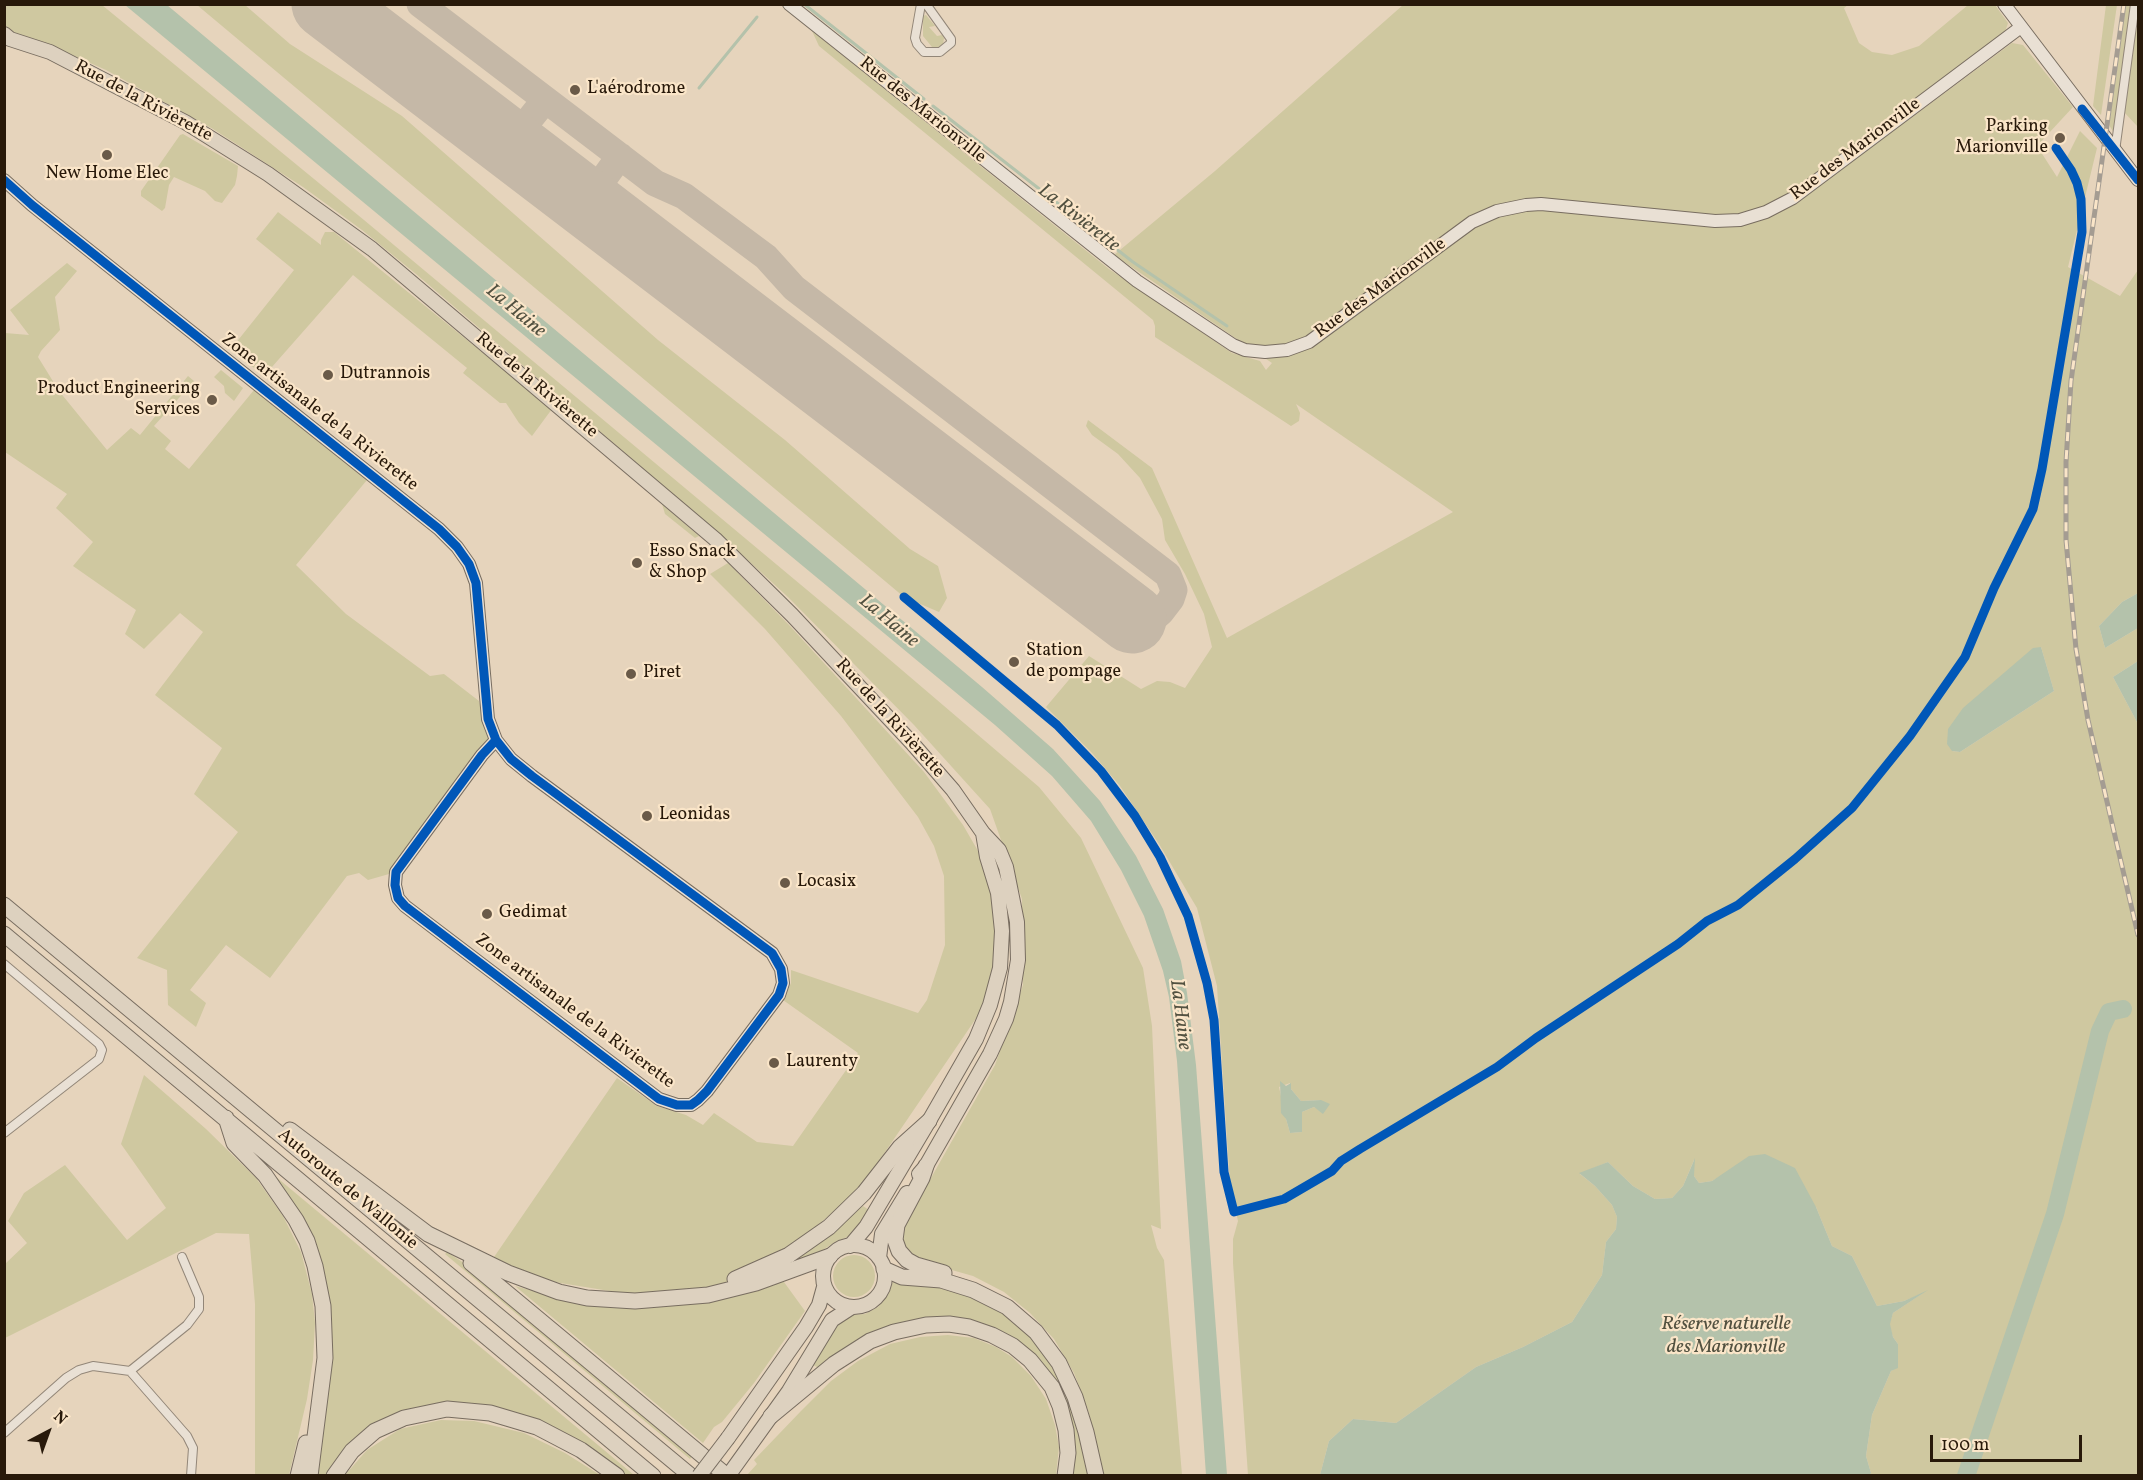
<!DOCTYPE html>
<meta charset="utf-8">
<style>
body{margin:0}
#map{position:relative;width:2143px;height:1480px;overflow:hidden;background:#e6d4bc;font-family:Vollkorn,serif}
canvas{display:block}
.frame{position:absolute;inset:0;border:6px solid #28190a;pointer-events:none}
.north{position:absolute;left:18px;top:1402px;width:60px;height:60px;-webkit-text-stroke:4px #fae5c8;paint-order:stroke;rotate:41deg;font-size:16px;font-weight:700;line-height:24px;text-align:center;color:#28190a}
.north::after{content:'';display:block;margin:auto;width:21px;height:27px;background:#28190a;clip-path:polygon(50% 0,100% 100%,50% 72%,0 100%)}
.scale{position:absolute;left:1930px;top:1435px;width:152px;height:27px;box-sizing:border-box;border:3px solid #28190a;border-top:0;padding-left:8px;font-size:18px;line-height:21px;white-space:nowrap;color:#28190a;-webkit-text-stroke:4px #fae5c8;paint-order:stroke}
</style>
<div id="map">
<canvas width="2143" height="1480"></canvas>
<div class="frame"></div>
<div class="north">N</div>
<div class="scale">100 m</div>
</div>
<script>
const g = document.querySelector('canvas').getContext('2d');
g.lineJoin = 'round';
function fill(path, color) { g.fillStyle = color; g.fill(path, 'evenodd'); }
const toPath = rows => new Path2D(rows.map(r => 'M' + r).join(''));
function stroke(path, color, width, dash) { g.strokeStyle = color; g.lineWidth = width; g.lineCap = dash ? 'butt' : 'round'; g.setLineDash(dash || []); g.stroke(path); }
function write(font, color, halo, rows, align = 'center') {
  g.font = font + ' Vollkorn,serif'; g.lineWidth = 4.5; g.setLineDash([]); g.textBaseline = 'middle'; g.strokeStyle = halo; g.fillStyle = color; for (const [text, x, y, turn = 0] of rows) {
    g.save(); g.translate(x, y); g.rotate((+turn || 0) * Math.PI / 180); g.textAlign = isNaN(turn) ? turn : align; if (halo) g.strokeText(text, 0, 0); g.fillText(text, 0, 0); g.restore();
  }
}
const green = toPath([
 [4,5,102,5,364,220,855,630,1039,787,1081,838,1143,968,1152,1026,1161,1229,1151,1225,1157,1248,1164,1260,1182,1475,1104,1475,1088,1410,1074,1373,1054,1339,1030,1313,1004,1292,973,1276,920,1261,908,1254,903,1244,901,1234,906,1222,995,1065,1023,985,1022,899,990,809,914,725,788,597,714,529,416,274,362,230,303,187,213,129,106,70,45,43,16,34,5,25],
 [197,5,245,5,290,44,402,116,658,340,785,440,910,549,938,566,947,598,939,612,904,597],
 [1403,5,1848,5,1844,8,1859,43,1872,52,1892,55,1919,46,1968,5,1995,5,2008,23,2005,32,1897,114,1907,121,2012,43,2023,45,2073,107,2037,146,2057,177,2080,131,2097,148,2068,267,2120,296,2138,270,2138,593,2122,602,2099,626,2105,648,2138,628,2138,661,2113,677,2138,724,2138,1475,1870,1475,1871,1473,1866,1456,1872,1415,1891,1371,1898,1367,1898,1344,1893,1337,1889,1325,1893,1313,1923,1293,1904,1301,1877,1306,1852,1256,1832,1246,1816,1207,1726,1173,1712,1181,1699,1183,1694,1176,1694,1160,1683,1186,1672,1198,1655,1199,1633,1186,1608,1162,1580,1174,1595,1186,1612,1205,1617,1217,1616,1229,1606,1242,1602,1275,1572,1322,1523,1347,1476,1367,1396,1423,1353,1419,1329,1441,1320,1475,1248,1475,1233,1263,1233,1239,1238,1221,1230,1185,1217,986,1197,908,1159,844,1120,786,1092,753,1046,707,1089,656,1141,689,1157,681,1170,682,1185,688,1212,647,1204,614,1185,574,1165,540,1162,519,1140,478,1118,454,1092,435,1086,426,1088,420,1152,468,1227,638,1453,512,1296,404,1300,413,1299,421,1291,426,1155,337,1155,326,1153,320,819,46,812,31,1109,269,1232,353,1260,361,1266,370,1272,363,1114,255,1215,171],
 [2041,647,2054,691,1960,752,1952,751],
 [1290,1083,1291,1089,1301,1101,1320,1100,1321,1102,1319,1110,1314,1107,1302,1112,1302,1132,1290,1133,1286,1119,1279,1087],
 [2106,5,2117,5,2101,115,2093,106],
 [2126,5,2132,5,2114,133,2109,125],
 [926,15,935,26,929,27,937,36,942,35,944,38,943,45,939,48,932,47,923,36,923,16],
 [2135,29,2138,30,2138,127,2123,111],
 [183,134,238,166,237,176,235,185,222,203,215,201,205,191,174,177,169,185,165,208,162,211,141,196,141,191,180,135],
 [278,212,321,245,321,240,325,232,334,232,552,409,532,436,519,423,506,403,500,403,463,373,467,368,353,275,264,376,231,349,294,270,256,239],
 [67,263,77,271,55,297,60,330,41,351,38,357,59,391,107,450,131,428,140,435,188,376,194,381,154,426,171,441,165,449,189,469,254,390,367,480,296,565,346,614,430,676,444,674,479,701,492,744,396,872,368,880,359,873,347,876,270,978,226,945,190,990,206,1003,196,1027,168,1005,167,970,137,958,238,832,194,794,222,748,155,695,203,632,180,613,144,649,125,634,136,610,73,566,93,542,56,508,67,494,5,452,5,333,29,335,10,310],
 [221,370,243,388,234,401,225,393,224,386,214,377],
 [662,504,699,536,695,538,665,514],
 [728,563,790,626,924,772,963,825,985,863,997,922,997,955,989,991,979,1014,862,1186,841,1206,802,1238,770,1256,839,1227,863,1206,869,1210,852,1235,835,1242,812,1257,776,1271,805,1311,754,1383,722,1422,714,1427,703,1443,515,1286,574,1302,622,1293,548,1281,492,1260,617,1078,657,1106,686,1115,703,1125,714,1113,757,1142,793,1146,858,1053,783,1000,791,983,791,970,918,1013,927,1000,945,945,944,876,934,846,918,817,841,716,765,629,710,574],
 [144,1075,206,1129,256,1178,283,1216,301,1252,312,1294,315,1323,313,1360,307,1399,289,1475,255,1475,255,1304,249,1234,216,1233,5,1338,5,1264,27,1243,8,1221,24,1193,65,1165,127,1240,166,1208,121,1144],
 [275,1176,634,1475,625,1475,612,1465,520,1415,397,1414,330,1475,317,1475,331,1349,302,1219],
 [447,1252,467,1265,694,1454,690,1459,445,1254],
 '833 1276a21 21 0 1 1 42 0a21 21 0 1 1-42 0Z',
 [893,1281,933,1286,968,1296,1000,1311,1032,1337,1052,1366,1067,1397,1080,1438,1088,1475,1070,1475,1072,1456,1039,1363,940,1320,819,1368,811,1364,832,1328,849,1315,865,1314,878,1307,889,1293],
 [948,1335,974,1338,996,1347,1012,1357,1031,1376,1046,1399,1055,1425,1059,1447,1056,1475,747,1475,757,1464,754,1460,801,1411,831,1381,858,1361,890,1344,920,1337],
 [441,1420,474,1421,524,1433,565,1453,600,1475,345,1475,367,1450,400,1429]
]);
const water = toPath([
 [125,5,167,5,982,687,1053,749,1100,801,1136,856,1163,909,1181,961,1187,993,1196,1065,1227,1475,1206,1475,1177,1061,1169,997,1163,971,1144,916,1121,870,1091,821,1052,776,995,725],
 [2138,593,2138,628,2105,648,2099,626,2122,602],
 [2041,647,2054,691,1960,752,1952,751,1947,744,1948,729,1963,708,2033,648],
 [2138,661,2138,724,2113,677],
 [1280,1081,1286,1086,1291,1083,1291,1089,1301,1101,1321,1100,1330,1104,1323,1114,1314,1107,1302,1112,1302,1132,1290,1133,1286,1119,1281,1113],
 [1765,1154,1795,1168,1816,1207,1832,1246,1852,1256,1877,1306,1904,1301,1928,1290,1893,1313,1890,1324,1893,1337,1898,1344,1898,1368,1891,1371,1872,1415,1866,1456,1871,1473,1870,1475,1320,1475,1329,1441,1353,1419,1396,1423,1476,1367,1523,1347,1572,1322,1602,1275,1606,1242,1616,1229,1617,1217,1612,1205,1595,1186,1579,1173,1608,1162,1633,1186,1655,1199,1672,1198,1683,1186,1695,1158,1694,1176,1699,1183,1712,1181,1749,1156]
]);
const stream = toPath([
 [804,4,924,99],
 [699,88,757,17],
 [933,106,1133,262,1227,326]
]);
const river = toPath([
 [1966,1476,2055,1214,2100,1031,2109,1012,2123,1009]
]);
const taxiway = toPath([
 [420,4,655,183,684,196,766,257,794,288,1168,575,1174,590,1171,599,1161,612,1153,619,1142,622,1132,619],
 [509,145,545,100],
 [586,203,620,156]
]);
const runway = toPath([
 [326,4,1132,619]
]);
const street = toPath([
 [921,4,915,38,917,44,924,52,940,52,951,43,951,39,926,4],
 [2115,151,2135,4],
 [4,964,99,1044,102,1050,99,1059,4,1133],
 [130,1371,187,1325,199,1309,199,1297,182,1257],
 [4,1433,66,1378,79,1370,93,1366,130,1371,187,1436,193,1448,191,1476]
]);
const secondary = toPath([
 [789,4,1137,281,1233,345,1245,350,1265,352,1287,350,1309,342,1472,222,1497,211,1526,205,1541,204,1715,221,1740,220,1766,212,1793,198,2021,27],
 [2004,4,2138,180],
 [4,180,32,205,439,529,457,547,469,564,476,583,488,719,496,740,511,759,532,776,772,953,781,969,783,983,779,995,707,1091,698,1100,691,1105,677,1105,659,1099,405,906,398,898,395,885,396,872,482,755,496,740]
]);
const primary = toPath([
 [4,34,10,39,50,52,185,122,268,174,372,249,715,539,792,615,912,743,953,790,983,833,999,850,1006,867,1017,922,1018,960,1011,1002,1006,1019,990,1054,926,1166,919,1174],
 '823 1276a31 31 0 1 1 62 0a31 31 0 1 1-62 0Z',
 [850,1246,866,1227,929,1121,976,1039,990,1005,1000,968,1002,931,998,893,987,857,983,833],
 [879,1258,882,1234,907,1193],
 [728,1438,806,1327,819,1305,824,1287],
 [728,1476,789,1391,832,1320,852,1307]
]);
const highway = toPath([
 [4,905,691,1476],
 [4,934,653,1476],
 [226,1118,234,1143,265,1175,296,1220,307,1241,315,1266,323,1306,325,1358,310,1476],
 [290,1130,428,1234,508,1273,559,1292,587,1298,635,1301,708,1295,756,1283,830,1256],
 [926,1166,922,1178,897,1225,895,1240,899,1251,907,1260,916,1265,944,1273],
 [471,1263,727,1476],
 [884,1269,902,1277,941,1280,973,1290,1007,1307,1036,1332,1059,1363,1075,1397,1086,1432,1096,1476],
 [735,1279,789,1255,829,1227,864,1193,900,1147,929,1121],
 [771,1416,834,1364,870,1341,894,1332,926,1325,949,1324,969,1327,992,1335,1013,1346,1030,1360,1052,1387,1060,1406,1066,1430,1068,1453,1065,1476],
 [298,1476,306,1443],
 [334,1476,352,1451,375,1431,404,1418,447,1409,490,1413,537,1427,581,1450,617,1476]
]);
const rail = toPath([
 [2124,4,2071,381,2066,462,2066,540,2076,649,2088,720,2138,935]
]);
const primaryBridge = toPath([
 [699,1476,728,1438]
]);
const cycleway = toPath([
 [2082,109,2138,180],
 [4,180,32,205,439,529,457,547,469,564,476,583,488,719,496,740,511,759,532,776,772,953,781,969,783,983,779,995,707,1091,698,1100,691,1105,677,1105,659,1099,405,906,398,898,395,885,396,872,482,755,496,740],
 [904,597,1057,725,1101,771,1135,816,1160,857,1188,916,1207,983,1214,1020,1224,1172,1234,1212,1284,1199,1332,1171,1341,1161,1360,1149,1497,1067,1536,1038,1678,944,1707,921,1738,905,1795,859,1852,808,1910,736,1965,657,1994,588,2033,509,2042,469,2082,232,2081,199,2077,183,2071,170,2056,148]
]);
const markers = [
 [575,90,6,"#6a5a48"],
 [2060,138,6,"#6a5a48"],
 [107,155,6,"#6a5a48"],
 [328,375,6,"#6a5a48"],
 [212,400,6,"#6a5a48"],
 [637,563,6,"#6a5a48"],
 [1014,662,6,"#6a5a48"],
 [631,674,6,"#6a5a48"],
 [647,816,6,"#6a5a48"],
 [785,883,6,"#6a5a48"],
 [487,914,6,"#6a5a48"],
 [774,1063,6,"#6a5a48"]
];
const poiNames = [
 ["L'aérodrome",587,90],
 ["Parking",2048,128,"right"],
 ["Marionville",2048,149,"right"],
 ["New Home Elec",107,175,"center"],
 ["Dutrannois",340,375],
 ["Product Engineering",200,390,"right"],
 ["Services",200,411,"right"],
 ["Esso Snack",649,553],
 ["& Shop",649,574],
 ["Station",1026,652],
 ["de pompage",1026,673],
 ["Piret",643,674],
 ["Leonidas",659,816],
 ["Locasix",797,883],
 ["Gedimat",499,914],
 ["Laurenty",786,1063]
];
const streetNames = [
 ["Rue de la Rivièrette",143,102,28],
 ["Rue des Marionville",922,111,39],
 ["Rue des Marionville",1856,150,-37],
 ["Rue des Marionville",1381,289,-36],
 ["Rue de la Rivièrette",536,386,40],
 ["Zone artisanale de la Rivierette",319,413,38],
 ["Rue de la Rivièrette",889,719,48],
 ["Zone artisanale de la Rivierette",574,1012,37],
 ["Autoroute de Wallonie",347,1190,40]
];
const waterNames = [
 ["La Rivièrette",1078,219,38],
 ["La Haine",515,312,40],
 ["La Haine",888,622,40],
 ["La Haine",1179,1015,83],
 ["Réserve naturelle",1726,1325],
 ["des Marionville",1726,1348]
];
fill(green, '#cfc8a0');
fill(water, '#b4c2ab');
stroke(stream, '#b4c2ab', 3);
stroke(river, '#b4c2ab', 18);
stroke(taxiway, '#c5b8a7', 27);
stroke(runway, '#c5b8a7', 69);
stroke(street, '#928678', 10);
stroke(secondary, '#786d60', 14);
stroke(primary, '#786d60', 16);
stroke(highway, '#786d60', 17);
stroke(street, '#e9e0d4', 8);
stroke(secondary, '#e9e0d4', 12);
stroke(primary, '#ddd1bf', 14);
stroke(highway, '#ddd1bf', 15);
stroke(rail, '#a49c92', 5);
stroke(rail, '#fae5c8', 3, [9]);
stroke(primaryBridge, '#786d60', 16, []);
stroke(primaryBridge, '#ddd1bf', 14);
stroke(cycleway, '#0057b8', 9);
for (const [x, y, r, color] of markers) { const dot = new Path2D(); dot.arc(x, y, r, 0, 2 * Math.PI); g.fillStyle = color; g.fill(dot); stroke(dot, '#fae5c8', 2); }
write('18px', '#28190a', '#fae5c8', poiNames, 'left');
write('18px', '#28190a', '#fae5c8', streetNames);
write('italic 20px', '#525140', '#fae5c8', waterNames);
</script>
